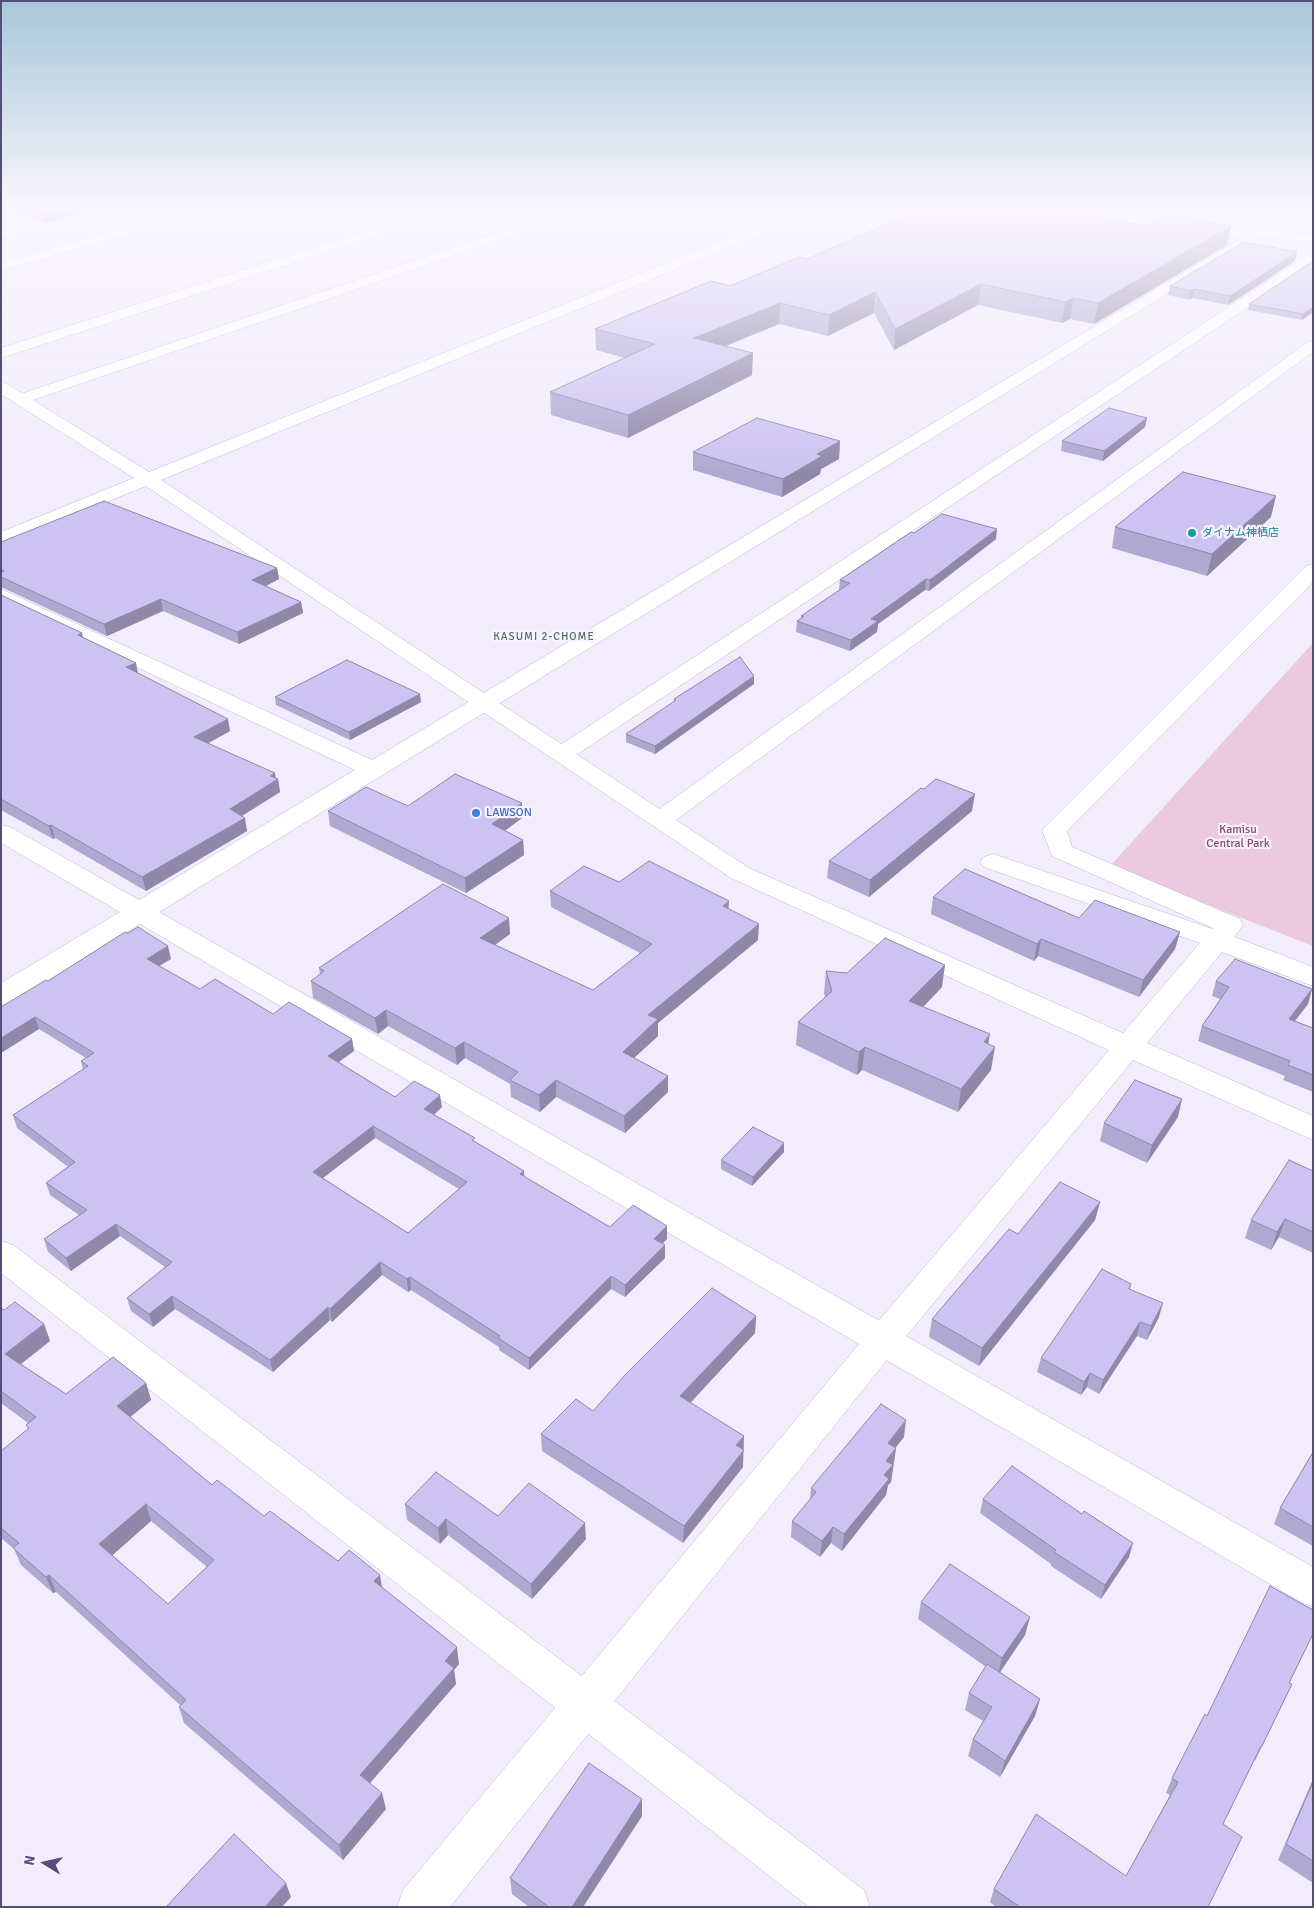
<!DOCTYPE html>
<meta charset="utf-8">
<style>
body{margin:0}
#map{position:relative;width:1314px;height:1908px;overflow:hidden;background:#f2ecfd;font-family:Signika,sans-serif}
canvas{display:block}
.frame{position:absolute;inset:0;border:2px solid #544e79;pointer-events:none}
.north{position:absolute;left:20px;top:1838px;width:50px;height:50px;-webkit-text-stroke:4px #f7f2ff;paint-order:stroke;rotate:280deg;font-size:14px;font-weight:700;line-height:20px;text-align:center;color:#544e79}
.north::after{content:'';display:block;margin:auto;width:18px;height:22px;background:#544e79;clip-path:polygon(50% 0,100% 100%,50% 72%,0 100%)}
</style>
<div id="map">
<canvas width="1314" height="1908"></canvas>
<div class="frame"></div>
<div class="north">N</div>
</div>
<script>
const g = document.querySelector('canvas').getContext('2d');
g.lineJoin = 'round';
function fill(path, color) { g.fillStyle = color; g.fill(path, 'evenodd'); }
const toPath = rows => new Path2D(rows.map(r => 'M' + r).join(''));
function stroke(path, color, width, dash) { g.strokeStyle = color; g.lineWidth = width; g.lineCap = dash ? 'butt' : 'round'; g.setLineDash(dash || []); g.stroke(path); }
function write(font, color, halo, rows, align = 'center') {
  g.font = font + ' Signika,"Noto Sans JP",sans-serif'; g.lineWidth = 4.5; g.setLineDash([]); g.textBaseline = 'middle'; g.strokeStyle = halo; g.fillStyle = color; for (const [text, x, y, turn = 0] of rows) {
    g.save(); g.translate(x, y); g.rotate((+turn || 0) * Math.PI / 180); g.textAlign = isNaN(turn) ? turn : align; if (halo) g.strokeText(text, 0, 0); g.fillText(text, 0, 0); g.restore();
  }
}
const green = toPath([
 [1047,206,1152,206,1153,207,1146,210,1133,212],
 [1313,643,1313,946,1110,866]
]);
const minor = toPath([
 [197,206,217,206,215,209,1,271,1,263,197,206],
 [442,206,461,206,459,209,1,358,1,348,442,206],
 [575,206,593,206,591,209,27,402,15,402,13,399,15,396,575,206],
 [13,226,18,227,19,230,18,233,1,238,1,230,13,226],
 [1255,230,1261,234,1260,237,159,912,1313,1567,1313,1607,1299,1601,140,924,11,1003,1,1005,1,983,120,912,1,843,1,825,10,827,139,900,355,770,1,603,1,589,372,760,1255,230],
 [1313,254,1313,264,570,759,562,761,554,759,550,754,554,749,1308,255,1313,254],
 [1313,341,1313,352,669,825,660,827,651,825,648,820,651,815,1308,342,1313,341],
 [1313,564,1313,582,1067,831,1072,847,1240,919,1243,925,1227,946,1217,948,1207,946,1203,940,1213,928,1052,856,1042,830,1306,566,1313,564],
 [1,1241,13,1245,864,1890,870,1907,809,1907,1,1273,1,1241]
]);
const tertiary = toPath([
 [808,206,825,206,823,209,161,480,749,868,1123,1033,1200,943,984,867,980,862,984,857,993,854,1002,857,1227,934,1313,967,1313,986,1222,952,1147,1043,1313,1116,1313,1140,1133,1060,894,1351,450,1907,397,1907,403,1890,870,1331,1109,1050,731,878,146,486,1,545,1,532,134,478,1,394,1,382,7,384,149,472,808,206],
 [1180,206,1196,206,1244,226,1205,206,1221,206,1259,223,1261,234,1255,238,1221,227,1180,206]
]);
const secondary = toPath([
 [905,206,959,206,966,207,968,210,962,214,911,210,905,206],
 [993,206,1047,206,1112,211,1118,215,1115,218,1313,234,1313,242,1093,224,1087,220,1090,217,999,210,993,206]
]);
const wall = toPath([
 [1,206,106,206,46,223,1,210],
 [1034,213,1227,245,1094,324,1070,319,1062,323,978,305,894,350,874,313,828,336,779,324,726,346,752,375,628,438,551,415,550,392,625,358,596,350,595,329,730,286,807,259],
 [1295,261,1228,305,1192,298,1190,300,1168,295,1170,286],
 [1249,304,1313,312,1302,320,1248,310],
 [1147,418,1145,427,1103,461,1061,451,1062,441],
 [840,441,839,459,821,469,820,474,782,497,693,470,693,452],
 [1271,517,1207,576,1112,548,1115,527],
 [914,533,996,539,929,591,925,590,878,624,877,632,850,651,796,632,797,621,801,618,801,616,839,590,840,580],
 [1,542,277,568,279,579,266,586,301,602,303,613,239,644,163,611,107,636,1,587],
 [1,595,84,638,136,663,138,674,230,731,208,743,278,779,280,792,242,816,247,831,146,891,55,838,53,839,1,810],
 [754,684,655,754,626,742,626,734,674,702,674,699],
 [275,697,421,702,350,740,276,705],
 [408,806,522,818,505,831,523,840,524,855,466,893,330,826,328,811],
 [972,811,869,897,827,878,829,861],
 [619,882,728,909,758,940,658,1023,658,1036,634,1058,668,1076,668,1092,625,1133,556,1097,540,1112,511,1097,510,1084,465,1058,457,1065,388,1026,378,1034,313,998,311,981,320,974,319,968,510,934,495,945,593,990,640,953,551,907,550,891],
 [933,897,1180,932,1175,949,1139,997,1038,956,1034,961,931,914],
 [171,959,159,966,200,989,273,1014,352,1039,354,1051,339,1062,395,1097,442,1107,434,1115,475,1142,524,1177,610,1227,667,1239,662,1244,665,1258,625,1297,611,1289,529,1370,499,1350,499,1347,411,1290,408,1292,382,1275,332,1322,330,1320,273,1372,175,1309,153,1327,131,1311,127,1298,165,1267,120,1236,71,1271,48,1252,44,1239,79,1215,50,1195,46,1183,68,1167,17,1128,13,1115,83,1070,81,1061,86,1058,39,1029,1,1053,1,1007,48,981],
 [375,1138,459,1189,408,1233,323,1178],
 [826,971,942,987,923,1007,989,1044,991,1070,958,1112,862,1070,857,1075,796,1045,798,1022,825,997,824,993],
 [1216,981,1312,989,1308,1004,1295,1021,1313,1028,1313,1092,1283,1080,1285,1076,1198,1041,1202,1026,1220,999,1212,996],
 [1178,1117,1147,1163,1100,1141,1104,1123],
 [784,1152,752,1186,721,1169,721,1160],
 [1313,1171,1313,1253,1279,1237,1271,1250,1245,1238,1251,1220],
 [1100,1202,1095,1220,979,1366,929,1337,932,1319,1018,1234],
 [1131,1284,1130,1289,1159,1317,1147,1340,1137,1336,1099,1394,1087,1387,1081,1395,1037,1372,1041,1358],
 [1,1308,4,1310,44,1324,50,1341,21,1364,66,1394,146,1383,151,1400,130,1417,212,1485,382,1588,459,1664,454,1670,456,1684,370,1783,386,1809,343,1860,184,1723,179,1707,180,1705,56,1592,53,1593,21,1565,14,1549,1,1538,1,1451,28,1429,26,1425,28,1423,1,1403],
 [151,1521,207,1567,168,1604,112,1555],
 [756,1316,755,1333,690,1403,743,1449,743,1467,683,1543,542,1451,541,1434,593,1411],
 [904,1437,895,1448,896,1448,891,1482,888,1485,886,1495,842,1551,831,1543,820,1557,791,1537,792,1521,810,1500,811,1488],
 [1313,1452,1313,1546,1274,1524,1280,1508],
 [983,1499,1129,1557,1101,1599,1051,1566,1051,1564,980,1513],
 [405,1504,586,1539,532,1599,448,1535,440,1544,407,1520],
 [921,1602,1025,1635,1000,1672,1040,1699,1035,1716,1000,1777,968,1756,973,1739,983,1721,965,1710,969,1693,986,1667,918,1619],
 [1289,1683,1292,1684,1255,1761,1254,1760,1223,1824,1208,1907,996,1907,990,1902,994,1889,1126,1876,1170,1795,1166,1793,1172,1778,1207,1716],
 [1313,1779,1313,1883,1278,1860],
 [642,1799,642,1816,583,1907,529,1907,512,1894,510,1878]
]);
const shadedWall = toPath([
 [43,206,106,206,46,223],
 [1231,226,1227,245,1094,324,1098,303],
 [1297,252,1295,261,1228,305,1230,296],
 [981,284,978,305,894,350,895,329],
 [1194,289,1192,298,1190,300,1191,291],
 [875,292,874,313,828,336,829,315],
 [1073,298,1070,319,1062,323,1065,302],
 [780,303,779,324,693,359,694,338],
 [1313,307,1313,312,1302,320,1303,314],
 [753,353,752,375,628,438,628,415],
 [1147,418,1145,427,1103,461,1104,451],
 [840,441,839,459,821,469,820,474,782,497,783,479,817,454],
 [1276,496,1271,517,1207,576,1212,554],
 [997,529,996,539,929,591,930,580],
 [277,568,279,579,254,592,252,580],
 [926,579,925,590,878,624,877,632,850,651,851,640,871,619],
 [161,599,163,611,107,636,104,624],
 [301,602,303,613,239,644,237,632],
 [82,633,85,645,78,635],
 [136,663,138,675,126,667],
 [754,676,754,684,655,754,655,746],
 [420,694,421,702,350,740,349,732],
 [228,719,230,731,196,750,194,737],
 [275,773,276,780,278,779,280,792,232,822,230,809],
 [975,794,972,811,869,897,870,880],
 [522,803,522,818,493,839,492,824],
 [245,818,247,831,146,891,142,877],
 [51,825,55,838,53,839,49,826],
 [523,840,524,855,466,893,465,878],
 [729,901,728,917,723,906],
 [509,918,510,934,482,954,480,938],
 [759,924,758,940,658,1023,658,1036,623,1068,623,1052,648,1015],
 [1180,932,1175,949,1139,997,1143,980],
 [1041,939,1038,956,1034,961,1037,944],
 [168,946,171,959,150,971,147,959],
 [945,965,942,987,907,1024,909,1001],
 [1312,989,1308,1004,1285,1033,1289,1019],
 [386,1010,388,1026,378,1034,375,1018],
 [35,1017,39,1029,1,1053,1,1038],
 [990,1034,986,1057,995,1047,991,1070,958,1112,961,1089,984,1042],
 [352,1039,354,1051,330,1068,328,1056],
 [464,1042,465,1058,457,1065,455,1048],
 [865,1047,862,1070,857,1075,859,1052],
 [668,1076,668,1092,625,1133,624,1116],
 [556,1080,556,1097,540,1112,539,1095],
 [440,1095,442,1107,425,1122,424,1109],
 [1182,1099,1178,1117,1147,1163,1152,1145],
 [373,1126,375,1138,315,1184,313,1172],
 [784,1143,784,1152,752,1186,753,1177],
 [524,1171,525,1184,520,1174],
 [1100,1202,1095,1220,979,1366,982,1348],
 [1285,1219,1279,1237,1271,1250,1277,1232],
 [116,1224,120,1236,71,1271,66,1258],
 [667,1226,667,1239,654,1252,654,1239],
 [665,1245,665,1258,625,1297,625,1285],
 [380,1262,382,1275,332,1322,330,1309],
 [611,1276,611,1289,529,1370,529,1358],
 [410,1277,411,1290,408,1292,407,1279],
 [172,1296,175,1309,153,1327,149,1314],
 [1163,1303,1159,1317,1147,1340,1151,1326],
 [328,1307,330,1320,273,1372,270,1360],
 [756,1316,755,1333,680,1414,680,1396],
 [1140,1322,1137,1336,1099,1394,1103,1380],
 [44,1324,50,1341,12,1371,5,1354],
 [1090,1373,1087,1387,1081,1395,1084,1382],
 [146,1383,151,1400,123,1423,117,1406],
 [906,1420,904,1437,886,1460,888,1443],
 [744,1436,743,1467,683,1543,684,1526,736,1445],
 [896,1448,891,1482,888,1485,886,1495,842,1551,844,1534,886,1461],
 [146,1504,151,1521,106,1561,99,1544],
 [446,1519,448,1535,440,1544,438,1528],
 [585,1523,586,1539,532,1599,531,1584],
 [833,1527,831,1543,820,1557,822,1541],
 [1133,1543,1129,1557,1101,1599,1105,1585],
 [49,1575,56,1592,53,1593,46,1577],
 [380,1575,383,1592,374,1581],
 [1030,1617,1025,1635,998,1675,1002,1658],
 [457,1647,459,1664,454,1670,456,1684,364,1790,360,1775,445,1661],
 [1040,1699,1035,1716,1000,1777,1005,1761],
 [382,1793,386,1809,343,1860,339,1845],
 [642,1799,642,1816,583,1907,572,1907],
 [286,1883,291,1897,282,1907,265,1907]
]);
const building = toPath([
 [928,206,997,206,1034,213,1047,207,1146,226,1168,214,1231,226,1098,303,1073,298,1065,302,981,284,895,329,875,292,829,315,780,303,694,338,753,353,628,415,550,392,655,344,595,329,711,281,730,286,799,257,807,259,928,206],
 [1244,242,1297,252,1230,296,1194,289,1191,291,1170,286,1244,242],
 [1313,261,1313,307,1303,314,1249,304,1313,261],
 [1109,408,1147,418,1104,451,1062,441,1109,408],
 [757,418,840,441,817,454,822,456,783,479,693,452,757,418],
 [1183,472,1276,496,1212,554,1115,527,1183,472],
 [104,501,277,568,252,580,301,602,237,632,161,599,104,624,1,577,1,572,4,571,1,569,1,542,104,501],
 [942,514,997,529,930,580,926,579,871,619,878,621,851,640,797,621,804,616,801,616,850,583,840,580,911,532,914,533,942,514],
 [1,595,82,633,78,635,136,663,126,667,228,719,194,737,275,773,270,776,278,779,230,809,245,818,142,877,51,825,49,826,1,799,1,595],
 [740,657,754,676,655,746,626,734,676,700,674,699,740,657],
 [347,660,420,694,349,732,275,697,347,660],
 [455,774,522,803,492,824,523,840,465,878,328,811,366,787,408,806,455,774],
 [936,779,975,794,870,880,829,861,921,788,924,789,936,779],
 [649,861,729,901,723,906,759,924,648,1015,658,1019,623,1052,668,1076,624,1116,556,1080,539,1095,510,1080,518,1072,464,1042,455,1048,386,1010,375,1018,311,981,324,971,319,968,443,884,509,918,480,938,593,990,652,944,550,891,584,866,619,882,649,861],
 [965,869,1079,918,1095,900,1180,932,1143,980,1041,939,1037,944,933,897,965,869],
 [138,927,168,946,147,959,200,989,215,979,273,1014,289,1002,352,1039,328,1056,395,1097,414,1081,440,1095,424,1109,475,1138,472,1140,524,1171,520,1174,610,1227,633,1205,667,1226,654,1239,665,1245,625,1285,611,1276,529,1358,498,1338,500,1336,410,1277,407,1279,380,1262,330,1309,328,1307,270,1360,172,1296,149,1314,127,1298,172,1262,116,1224,66,1258,44,1239,87,1210,46,1183,75,1162,13,1115,88,1066,81,1061,94,1053,35,1017,1,1038,1,1007,46,980,48,981,125,932,128,933,138,927],
 [373,1126,467,1182,408,1233,313,1172,373,1126],
 [885,938,945,965,909,1001,990,1034,984,1042,995,1047,961,1089,865,1047,859,1052,798,1022,832,991,826,971,847,973,885,938],
 [1235,959,1312,989,1289,1019,1313,1028,1313,1075,1288,1065,1290,1061,1202,1026,1229,987,1216,981,1235,959],
 [1135,1080,1182,1099,1152,1145,1104,1123,1135,1080],
 [753,1127,784,1143,753,1177,721,1160,753,1127],
 [1289,1160,1313,1171,1313,1232,1285,1219,1277,1232,1251,1220,1289,1160],
 [1060,1182,1100,1202,982,1348,932,1319,1009,1229,1018,1234,1060,1182],
 [1102,1269,1131,1284,1129,1289,1163,1303,1151,1326,1140,1322,1103,1380,1090,1373,1084,1382,1041,1358,1102,1269],
 [712,1288,756,1316,680,1396,744,1436,736,1445,744,1450,684,1526,541,1434,576,1399,593,1411,625,1375,712,1288],
 [15,1302,44,1324,5,1354,66,1394,113,1357,146,1383,117,1406,212,1485,217,1480,264,1516,270,1511,338,1561,349,1550,380,1575,374,1581,457,1647,445,1661,454,1668,360,1775,382,1793,339,1845,179,1707,186,1700,49,1575,46,1577,13,1548,19,1543,1,1528,1,1451,29,1428,26,1425,36,1417,1,1391,1,1308,4,1310,15,1302],
 [146,1504,214,1560,168,1604,99,1544,146,1504],
 [881,1404,906,1420,888,1443,896,1448,886,1461,893,1465,884,1475,889,1479,844,1534,833,1527,822,1541,792,1521,816,1492,811,1488,881,1404],
 [1313,1452,1313,1527,1280,1508,1313,1452],
 [1012,1466,1082,1514,1084,1511,1133,1543,1105,1585,1054,1552,1056,1550,983,1499,1012,1466],
 [436,1472,498,1516,529,1483,585,1523,531,1584,446,1519,438,1528,405,1504,436,1472],
 [950,1564,1030,1617,1002,1658,921,1602,950,1564],
 [1270,1586,1313,1610,1313,1634,1289,1683,1292,1684,1262,1746,1261,1746,1223,1824,1242,1837,1208,1907,1020,1907,994,1889,1036,1814,1126,1876,1178,1782,1172,1778,1205,1714,1207,1716,1270,1586],
 [987,1664,1040,1699,1005,1761,973,1739,992,1707,969,1693,987,1664],
 [589,1763,642,1799,572,1907,549,1907,510,1878,589,1763],
 [1313,1782,1313,1861,1286,1844,1313,1782],
 [234,1834,286,1883,265,1907,166,1907,234,1834]
]);
const markers = [
 [1192,533,5,"#0f9aa8"],
 [476,813,5,"#3f7fe0"]
];
const farCulturenames = [
 ["ダイナム神栖店",1202,533]
];
const farNeighbourhoodnames = [
 ["KASUMI 2-CHOME",544,637]
];
const shopNames = [
 ["LAWSON",486,813]
];
const parkNames = [
 ["Kamisu",1238,830],
 ["Central Park",1238,844]
];
fill(green, '#ebc9de');
stroke(minor, '#bdb6d4', 1);
stroke(tertiary, '#bdb6d4', 1);
stroke(secondary, '#bbb3d7', 1);
fill(minor, '#fff');
fill(tertiary, '#fff');
fill(secondary, '#fff');
fill(wall, '#afa8d0');
fill(shadedWall, '#8f88a9');
fill(building, '#ccc3f2');
stroke(building, '#8f88a9', 1);
const sky = g.createLinearGradient(0, 0, 0, 473);
sky.addColorStop(0, '#a7c7d8');
sky.addColorStop(0.44, '#f9f6fe');
sky.addColorStop(1, '#f9f6fe00');
g.fillStyle = sky;
g.fillRect(0, 0, 1314, 473);
for (const [x, y, r, color] of markers) { const dot = new Path2D(); dot.arc(x, y, r, 0, 2 * Math.PI); g.fillStyle = color; g.fill(dot); stroke(dot, '#f7f2ff', 2); }
write('11px', '#0d838f', '#f7f2ff', farCulturenames, 'left');
g.letterSpacing = '1px';
write('11px', '#50725f', '#f7f2ff', farNeighbourhoodnames);
g.letterSpacing = '0px';
write('12px', '#366cbe', '#f7f2ff', shopNames, 'left');
write('12px', '#8a4b6b', '#f7f2ff', parkNames);
</script>
